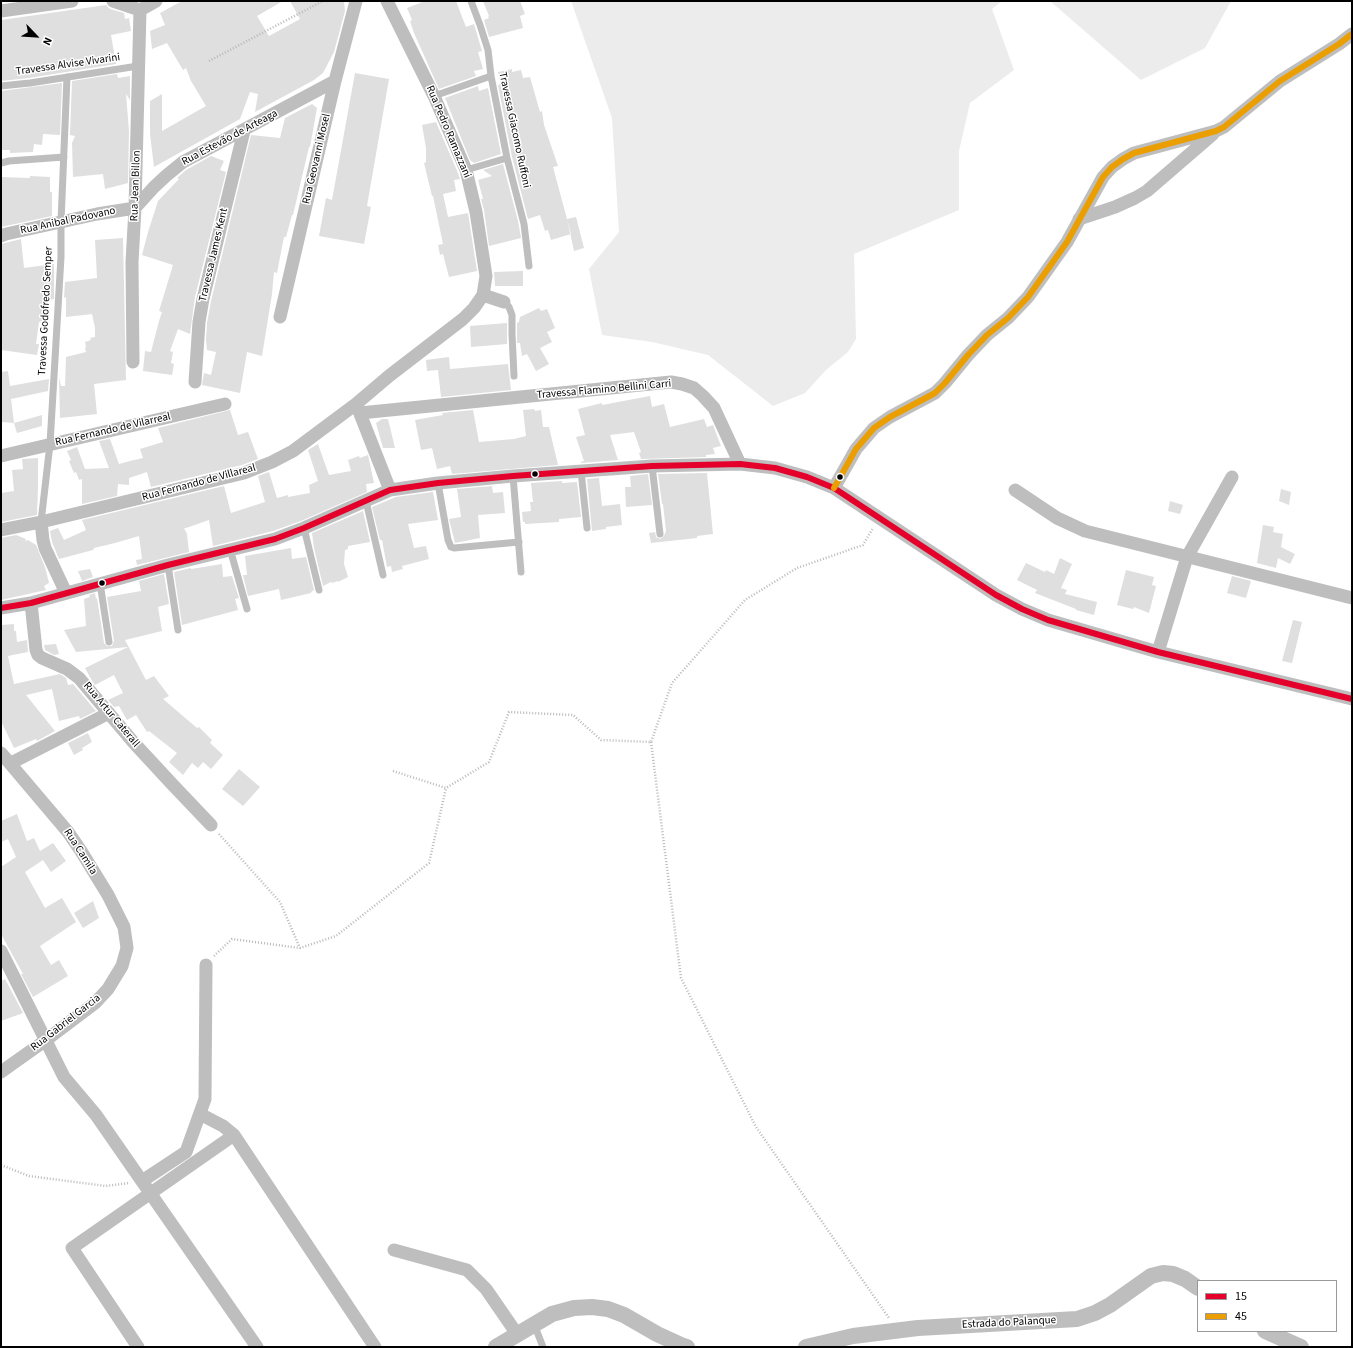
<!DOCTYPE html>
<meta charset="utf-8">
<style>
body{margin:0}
#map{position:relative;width:1353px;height:1348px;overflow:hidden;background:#fff;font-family:"Source Sans 3",sans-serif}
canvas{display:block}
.frame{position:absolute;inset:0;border:2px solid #000;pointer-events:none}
.legend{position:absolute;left:1197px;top:1280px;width:140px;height:52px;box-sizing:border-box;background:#fff;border:1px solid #999;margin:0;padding:5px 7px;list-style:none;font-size:12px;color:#000}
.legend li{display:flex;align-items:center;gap:8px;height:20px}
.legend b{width:20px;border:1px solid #999}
.north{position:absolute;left:16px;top:16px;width:40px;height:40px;-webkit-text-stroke:3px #fff;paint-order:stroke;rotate:115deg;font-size:11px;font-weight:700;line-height:16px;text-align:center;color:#000}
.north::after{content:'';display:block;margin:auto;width:14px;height:18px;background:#000;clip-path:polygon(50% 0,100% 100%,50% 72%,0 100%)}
</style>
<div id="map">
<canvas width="1353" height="1348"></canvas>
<div class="frame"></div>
<ul class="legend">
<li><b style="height:5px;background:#e4002b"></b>15</li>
<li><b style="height:5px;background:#eb9e00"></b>45</li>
</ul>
<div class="north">N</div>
</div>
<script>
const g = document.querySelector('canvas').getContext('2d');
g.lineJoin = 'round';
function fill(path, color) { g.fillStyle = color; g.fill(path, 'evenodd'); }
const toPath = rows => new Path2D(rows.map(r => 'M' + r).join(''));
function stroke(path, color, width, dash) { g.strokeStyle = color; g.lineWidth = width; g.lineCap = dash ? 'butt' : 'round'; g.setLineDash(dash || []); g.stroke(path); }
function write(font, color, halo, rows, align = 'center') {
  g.font = font + ' "Source Sans 3",sans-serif'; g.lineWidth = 3; g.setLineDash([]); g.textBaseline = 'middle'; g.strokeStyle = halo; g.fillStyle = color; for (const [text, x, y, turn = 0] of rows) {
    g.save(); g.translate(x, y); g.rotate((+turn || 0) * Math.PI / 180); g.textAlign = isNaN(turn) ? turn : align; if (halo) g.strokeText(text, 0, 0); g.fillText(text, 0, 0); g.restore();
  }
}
const green = toPath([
 [571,1,1002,1,992,9,1014,70,970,103,959,151,959,210,854,254,856,339,848,352,826,370,805,393,773,406,708,355,652,342,602,335,589,269,619,232,612,118],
 [1050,1,1231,1,1205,48,1141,80]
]);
const building = toPath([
 [182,1,283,1,257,16,269,36,300,19,290,1,344,1,345,11,334,52,323,73,314,80,255,112,258,94,250,92,240,119,154,167,150,134,150,101,162,94,162,131,206,106,191,81,186,68,183,70,167,43,152,49,150,31,165,25,160,13],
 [425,1,456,1,466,27,474,24,482,51,478,52,483,69,474,71,476,76,439,89,414,33,410,21,412,20,407,8],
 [483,1,520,1,525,14,520,16,523,28,489,37,484,20,489,18,488,16,489,16],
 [106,5,110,9,124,13,125,19,129,18,131,31,111,35,116,64,29,78,1,81,1,20],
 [512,69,512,72,521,70,523,78,530,77,540,112,542,111,544,125,558,166,553,167,571,234,551,240,548,230,545,231,540,215,528,219,512,157,498,85,501,84,498,72],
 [355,73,389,79,367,206,371,207,364,244,319,236,326,198,332,200],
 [117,74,118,78,130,76,130,100,126,94,129,131,128,183,105,189,103,174,73,177,72,143,75,136,70,135,72,81],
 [62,83,60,135,43,134,42,145,34,144,33,152,10,153,10,150,1,150,1,91],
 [478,86,479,91,488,88,501,154,474,163,470,160,445,98],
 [312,104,317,108,310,147,309,147,293,215,292,215,286,237,284,237,277,273,274,272,272,294,262,356,247,352,240,393,202,385,204,373,211,375,216,352,207,350,206,340,207,323,211,301,251,135,280,138,285,118],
 [436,122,458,173,460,179,454,180,456,191,443,194,448,217,468,213,477,271,449,277,443,254,440,255,438,245,443,244,433,196,432,196,424,163,426,162,426,148,422,125],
 [211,156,224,161,220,170,226,172,195,297,190,334,178,329,170,351,173,352,171,363,174,364,172,375,143,371,145,351,151,352,159,321,162,312,159,311,173,265,142,255,148,232,158,201,179,179,177,178,186,170],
 [503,164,518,221,521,238,489,246,484,210,481,199,483,199,478,180,492,176,483,170],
 [30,176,50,177,50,192,52,192,52,216,1,227,1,177,30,178],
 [576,217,584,248,574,251,567,219],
 [123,238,126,380,94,384,97,414,60,418,59,377,61,386,65,386,66,357,86,352,85,348,86,347,85,342,91,340,90,338,95,337,95,328,92,314,66,317,66,297,64,298,65,282,97,278,95,240],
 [21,239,24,268,54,264,54,299,42,301,46,320,39,322,36,344,39,344,37,355,1,350,1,244],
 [523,271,523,286,495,286,494,272],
 [539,308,541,311,547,309,555,328,547,332,552,342,540,348,549,364,536,371,527,354,522,356,520,343,517,343,517,323,519,322,520,317],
 [507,323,507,344,471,347,470,326],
 [449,357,450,369,508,364,511,390,441,397,438,370,427,371,426,360],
 [8,371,10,386,49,379,48,391,11,399,14,423,1,422,1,372],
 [650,396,652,407,664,404,670,427,704,419,707,427,713,425,721,446,713,448,715,454,706,455,706,457,641,459,639,453,641,452,634,432,610,435,618,460,581,463,581,462,584,461,576,437,585,435,578,409,602,403,602,405],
 [534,409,535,411,541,410,543,427,549,427,558,465,452,474,450,466,437,469,432,448,421,450,415,420,443,415,442,413,473,410,479,442,514,439,526,436,523,410],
 [230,410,238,435,248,432,258,459,242,465,151,487,147,472,129,478,129,485,118,484,117,496,82,504,82,479,79,480,76,472,74,473,69,461,71,460,67,451,77,447,85,469,109,468,99,441,110,439,119,464,130,461,143,458,140,449,163,442,158,428],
 [42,415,42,426,17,433,14,423],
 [382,419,388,419,395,448,383,448,376,423],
 [318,444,329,475,351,471,348,460,359,456,360,458,368,455,374,483,366,484,367,492,301,521,273,531,213,546,209,520,186,528,184,528,187,534,189,552,137,565,136,560,142,559,139,536,115,543,94,548,93,550,59,559,52,542,50,531,58,528,64,540,86,530,82,520,224,486,231,513,265,502,258,476,269,472,277,498,288,495,288,497,310,493,309,485,318,481,308,450],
 [38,458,38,487,37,515,1,522,1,493,14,491,12,470,23,469,22,459],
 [707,473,713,534,697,536,697,538,651,543,649,533,655,532,656,537,660,539,664,536,666,531,663,504,662,504,658,474],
 [648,474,652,505,626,507,625,487,631,487,630,476],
 [599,478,602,506,620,504,622,525,606,527,606,529,592,531,587,479],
 [562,481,562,483,577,482,581,517,559,519,559,522,525,524,525,522,523,522,522,512,531,511,530,502,533,502,531,483],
 [492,486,493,493,503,492,505,513,478,515,480,538,455,543,449,519,461,517,457,489],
 [1281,489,1291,492,1289,505,1279,501],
 [433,492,438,520,408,524,414,548,426,546,429,559,402,566,403,569,392,572,391,566,387,567,382,540,380,540,372,507,396,497],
 [1170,501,1183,505,1180,514,1168,511],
 [363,511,370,542,348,546,348,549,345,550,344,564,348,577,338,582,338,581,332,583,331,582,323,586,314,548,312,533],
 [1263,525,1274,527,1273,532,1283,534,1281,547,1295,554,1290,564,1278,558,1276,568,1257,563],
 [16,535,26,539,25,541,28,540,36,545,45,567,49,583,44,586,46,590,1,600,1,538],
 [291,548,292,559,306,557,314,590,311,592,311,593,281,600,279,589,248,596,243,575,247,575,245,556],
 [1060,558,1072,564,1061,588,1067,590,1065,594,1097,602,1094,615,1076,610,1076,609,1035,593,1037,590,1017,580,1026,563,1045,572,1046,570,1054,574],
 [222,564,223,577,232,576,239,598,235,599,238,610,182,625,174,572,191,568,191,569],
 [90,569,93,577,82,581,78,571],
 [1126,570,1154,577,1152,585,1156,586,1149,613,1134,607,1133,609,1117,605],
 [164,574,169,604,158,607,162,631,125,640,146,680,154,676,169,696,163,699,197,728,199,727,212,740,210,743,223,755,211,769,203,762,198,768,192,763,183,775,169,762,177,753,149,731,147,732,136,715,127,720,119,706,114,707,108,700,123,693,114,675,95,685,91,679,85,668,128,647,76,652,64,630,86,626,84,599,90,597,89,595,95,593,96,599,97,598,104,643,107,646,112,646,114,641,107,597,141,591,139,581],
 [1232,576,1251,581,1246,598,1227,593],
 [1293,620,1302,622,1292,663,1282,661],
 [14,624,14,631,16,631,17,642,27,640,28,652,8,656,14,684,60,674,66,678,68,685,73,684,96,711,80,719,79,716,59,721,52,689,26,695,55,731,37,741,36,739,14,748,1,721,1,625],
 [56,644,59,654,54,655,45,650,44,645],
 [88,733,92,742,82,748,83,750,74,755,68,743],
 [239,769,260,787,243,806,222,789],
 [17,814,27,841,34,838,40,851,53,843,66,861,51,872,43,860,25,872,45,908,62,898,76,922,40,946,51,965,59,960,68,976,33,997,21,974,23,974,1,934,1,867,16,857,8,839,1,842,1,821],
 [93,901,99,918,83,928,74,913],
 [5,979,23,1013,1,1021,1,981]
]);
const path = toPath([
 [209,61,323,1],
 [651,742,681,978,756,1127,889,1318],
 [393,771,446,788,489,762,509,712,573,715,601,740,651,742,672,683,745,600,797,568,863,545,873,528],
 [219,834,280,902,300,948],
 [214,956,232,939,300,948,336,936,429,863,446,788],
 [1,1165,29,1176,106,1186,129,1183]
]);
const service = toPath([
 [471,1,480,25,488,50,491,76,507,158,524,224,529,266],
 [1,86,30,83,138,66],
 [434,96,491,76],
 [1,163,9,161,64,157],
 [466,170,507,158],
 [504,302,509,307,512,315,512,334,514,376],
 [652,466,660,534],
 [581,471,587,528],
 [513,476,521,572],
 [438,483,448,540,451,547,454,548,519,542],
 [366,501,383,575],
 [41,522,50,444,61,257,61,222,67,77],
 [304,528,319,590],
 [230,549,247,609],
 [168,565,178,630],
 [100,583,109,642],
 [534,1324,543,1347]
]);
const minor = toPath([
 [113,1,140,10,156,1],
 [1,11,72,1],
 [135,208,154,187,167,175,183,162,335,81],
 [1079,219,1115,207,1135,198,1147,191,1213,134],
 [1,236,6,234,97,214,135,208],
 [483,295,504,302],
 [280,317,335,81,356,1],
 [133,362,132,262,135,208,140,10],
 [195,382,199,322,203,299,244,131],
 [357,406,390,490],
 [360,413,671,382,682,384,694,388,703,396,714,408,740,464],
 [1,456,225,404],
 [834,488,856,449,874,428,890,417,935,393,945,383,968,355,987,335,1008,318,1028,297,1067,242,1103,177,1112,167,1123,159,1134,153,1216,131,1224,127,1280,81,1339,44,1352,34],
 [1015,490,1057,518,1085,531,1352,598],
 [41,522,43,540,45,548,66,593],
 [1,530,41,522,244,473,272,462,293,451,356,404,389,376,463,319,474,308,483,295,486,276,476,212,466,170,434,96,387,1],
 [31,603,36,650,38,655,42,658,67,669,79,678,134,743,172,784,211,825],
 [1,608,31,603,168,565,275,539,304,528,390,490,438,483,513,476,652,466,740,464,775,468,807,477,834,488,996,595,1022,609,1048,620,1158,652,1352,699],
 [1158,652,1187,557,1232,477],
 [1,753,68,832,81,851,108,895,124,927,127,948,122,966,108,989,95,1003,46,1040,1,1072],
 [11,763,109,713],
 [1,951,64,1077,96,1115,257,1347],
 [200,1114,223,1126,234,1135],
 [142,1181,186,1152,205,1099,206,965],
 [394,1250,467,1270,486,1289,517,1334],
 [138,1347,72,1248,234,1135,375,1347]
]);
const tertiary = toPath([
 [1265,1331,1301,1347],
 [496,1347,552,1314,574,1308,592,1307,608,1309,624,1315,657,1334,681,1345,687,1347],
 [806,1347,853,1336,918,1328,1077,1319,1095,1313,1110,1305,1151,1276,1163,1273,1173,1274,1185,1279,1198,1288]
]);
const bus1 = toPath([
 [1,608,31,603,168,565,275,539,304,528,390,490,438,483,513,476,652,466,740,464,775,468,807,477,834,488,996,595,1022,609,1048,620,1158,652,1352,699]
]);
const bus2 = toPath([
 [834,488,856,449,874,428,890,417,935,393,945,383,968,355,987,335,1008,318,1028,297,1067,242,1103,177,1112,167,1123,159,1134,153,1216,131,1224,127,1280,81,1339,44,1352,34]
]);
const markers = [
 [535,474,3.5,"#000"],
 [840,477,3.5,"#000"],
 [102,583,3.5,"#000"]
];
const streetNames = [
 ["Travessa Alvise Vivarini",68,65,-8],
 ["Travessa Giacomo Ruffoni",514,130,78],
 ["Rua Pedro Ramazzani",448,132,67],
 ["Rua Estevão de Arteaga",230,138,-28],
 ["Rua Geovanni Mosel",317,159,-77],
 ["Rua Jean Billon",136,186,-88],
 ["Rua Anibal Padovano",68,221,-12],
 ["Travessa James Kent",214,255,-77],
 ["Travessa Godofredo Semper",46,311,-87],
 ["Travessa Flamino Bellini Carri",604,390,-5],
 ["Rua Fernando de Vilarreal",113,430,-13],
 ["Rua Fernando de Villareal",199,483,-15],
 ["Rua Artur Caterall",111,715,50],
 ["Rua Camila",80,852,57],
 ["Rua Gabriel Garcia",66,1023,-38],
 ["Estrada do Palanque",1009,1323,-3]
];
fill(green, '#ececec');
fill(building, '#dfdfdf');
stroke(path, '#b9b9b9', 2.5, [1, 2]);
stroke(service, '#bebebe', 7);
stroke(minor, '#bebebe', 13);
stroke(tertiary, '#bebebe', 16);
stroke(bus1, '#e4002b', 6);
stroke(bus2, '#eb9e00', 6);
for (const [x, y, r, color] of markers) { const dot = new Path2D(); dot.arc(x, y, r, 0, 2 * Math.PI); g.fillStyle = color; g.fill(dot); stroke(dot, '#fff', 1.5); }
write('11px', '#000', '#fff', streetNames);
</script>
